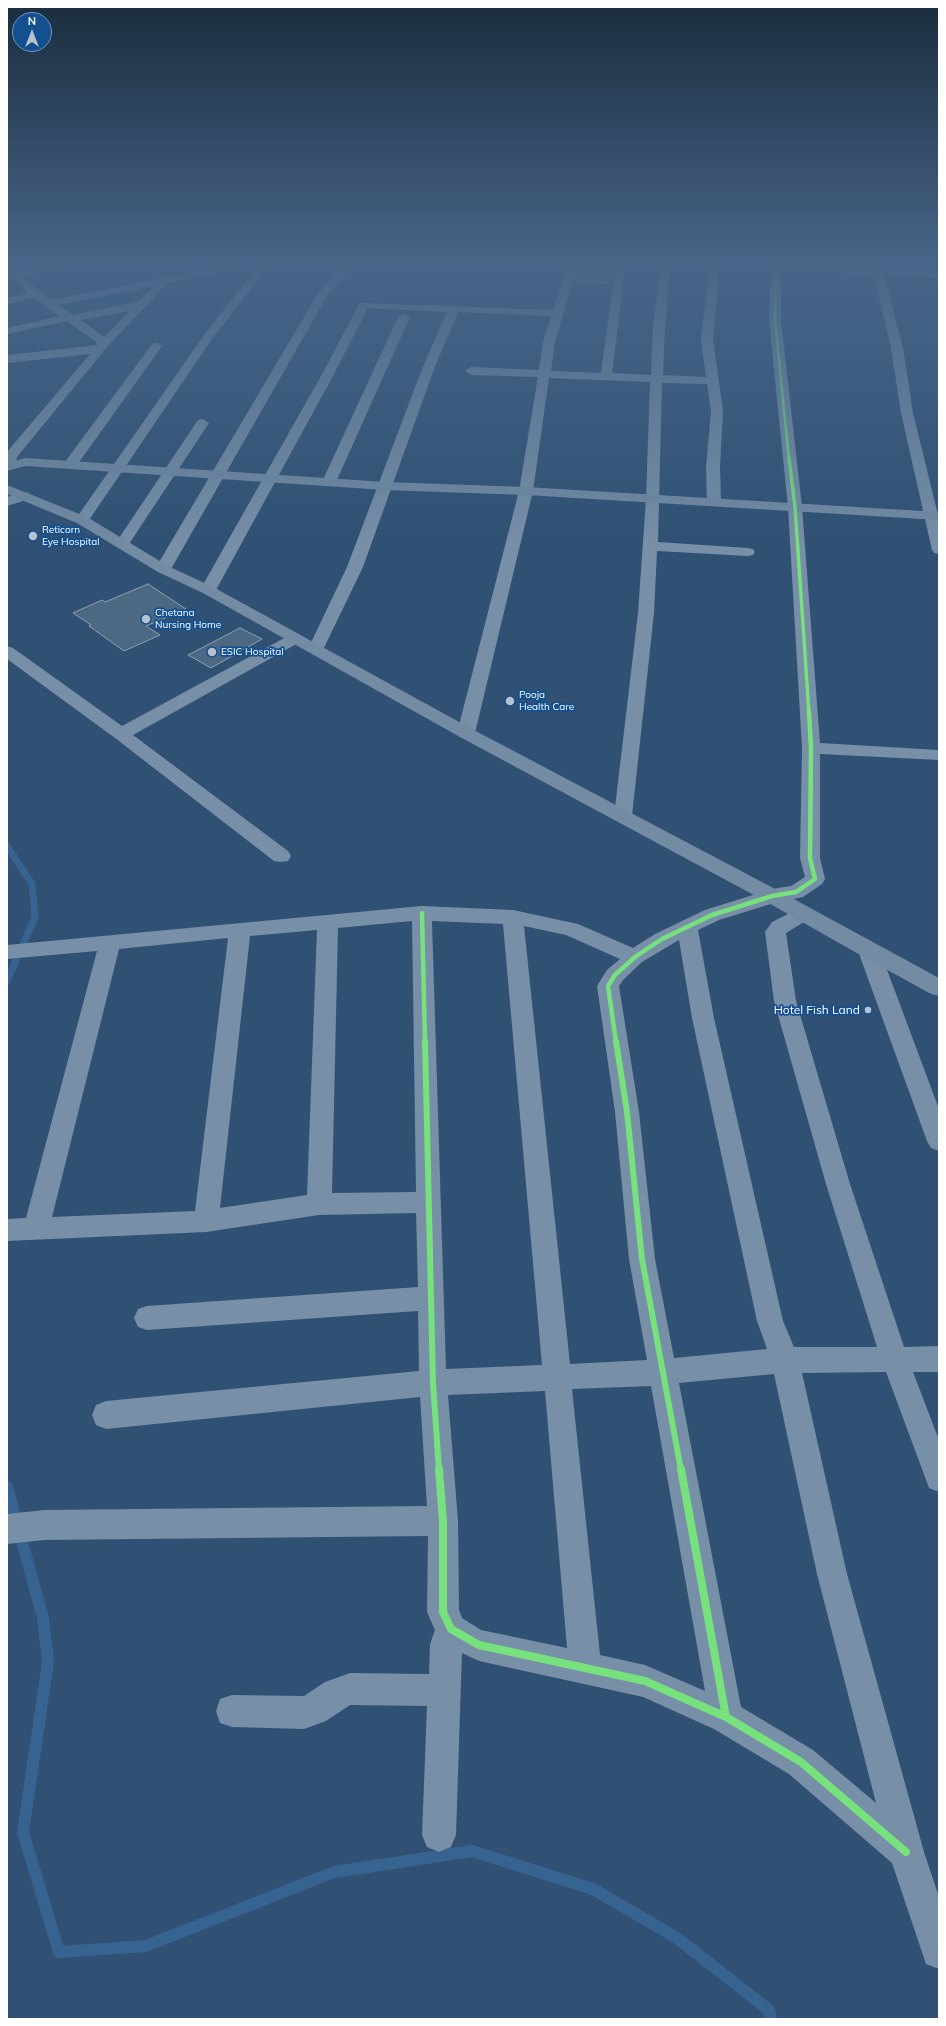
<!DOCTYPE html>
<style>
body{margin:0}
#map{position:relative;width:946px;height:2026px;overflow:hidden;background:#305173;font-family:Mulish,sans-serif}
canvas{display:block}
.frame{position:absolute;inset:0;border:8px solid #fff;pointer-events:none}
.north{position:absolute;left:12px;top:12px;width:40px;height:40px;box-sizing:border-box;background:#135090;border:1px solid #7196bc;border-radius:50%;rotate:0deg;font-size:11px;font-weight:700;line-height:16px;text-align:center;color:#fff}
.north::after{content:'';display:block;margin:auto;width:14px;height:18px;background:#b7c2ce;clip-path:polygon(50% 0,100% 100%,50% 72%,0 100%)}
</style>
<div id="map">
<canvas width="946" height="2026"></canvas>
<div class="frame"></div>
<div class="north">N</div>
</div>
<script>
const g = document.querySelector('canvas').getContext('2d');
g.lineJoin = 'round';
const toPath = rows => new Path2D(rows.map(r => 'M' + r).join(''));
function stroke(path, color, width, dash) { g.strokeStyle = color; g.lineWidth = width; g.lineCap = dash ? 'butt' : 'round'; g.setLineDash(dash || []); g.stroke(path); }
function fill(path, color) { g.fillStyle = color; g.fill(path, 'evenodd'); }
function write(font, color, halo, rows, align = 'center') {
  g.font = font + ' Mulish,sans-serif'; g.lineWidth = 3.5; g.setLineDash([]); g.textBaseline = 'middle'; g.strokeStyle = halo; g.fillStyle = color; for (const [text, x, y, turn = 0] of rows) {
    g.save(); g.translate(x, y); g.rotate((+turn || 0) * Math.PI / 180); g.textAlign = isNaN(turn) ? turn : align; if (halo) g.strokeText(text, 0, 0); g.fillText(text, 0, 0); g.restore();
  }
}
const streamFar1 = toPath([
 [7,846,32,884,35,917,7,981]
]);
const stream = toPath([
 [7,1487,43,1618,48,1662,23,1832,59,1952,146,1946,334,1872,472,1851,593,1889,677,1938,769,2010,771,2019]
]);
const building = toPath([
 [579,263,612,263,611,283,574,282,579,263],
 [148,584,186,609,146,626,160,635,124,651,89,626,91,625,73,613,102,600,105,602,148,584],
 [240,628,262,639,211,668,188,655,240,628]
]);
const street = toPath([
 [58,263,82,263,77,266,22,276,51,300,235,263,257,263,252,266,168,283,107,347,17,457,16,462,18,465,16,468,11,469,7,468,7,452,90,354,7,363,7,355,97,345,96,342,67,321,7,334,7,328,60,316,34,298,7,304,7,298,28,293,12,278,7,279,7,266,16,271,58,263],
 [154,286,137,302,73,315,58,305,154,286],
 [130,311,104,337,81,320,130,311],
 [260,263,271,263,212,339,87,523,77,523,75,520,204,335,260,263],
 [344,263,355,263,327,296,171,569,168,572,158,572,155,569,317,295,344,263],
 [568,263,578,263,555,342,551,371,601,373,616,263,626,263,612,373,651,375,653,327,661,263,671,263,665,327,663,375,706,377,701,339,710,263,720,263,713,339,723,411,720,467,721,502,719,505,714,506,709,505,707,502,706,467,711,411,707,384,662,383,658,542,748,548,753,549,755,552,753,555,748,556,657,551,654,613,632,816,630,820,623,822,616,820,614,816,638,613,646,499,650,382,549,378,533,491,475,733,472,737,466,738,460,737,457,733,519,491,538,377,471,375,465,371,471,367,539,370,543,342,551,316,458,312,434,369,363,567,322,652,316,654,310,652,308,649,347,567,422,369,447,312,368,308,333,376,216,590,213,593,208,595,203,593,200,590,321,376,360,303,553,310,568,263],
 [771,263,781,263,781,320,802,507,820,743,939,750,939,760,820,754,820,858,825,879,822,884,803,897,774,903,719,920,698,930,714,1018,783,1321,794,1347,877,1347,826,1184,774,1001,765,932,772,922,802,907,809,909,812,914,809,919,786,933,796,1001,850,1184,904,1347,939,1346,939,1372,913,1372,939,1440,939,1492,929,1488,886,1372,802,1373,847,1574,924,1852,939,1897,939,1969,926,1964,892,1863,789,1774,714,1729,643,1697,479,1661,462,1653,456,1835,451,1847,439,1852,427,1847,422,1835,427,1706,350,1705,326,1721,304,1729,232,1727,220,1723,216,1711,220,1699,232,1695,304,1696,325,1682,350,1673,429,1674,430,1644,435,1630,427,1612,428,1536,44,1540,7,1544,7,1514,44,1510,427,1506,420,1397,106,1429,96,1425,92,1415,96,1405,106,1401,419,1371,418,1311,147,1330,138,1327,134,1318,138,1309,147,1306,418,1287,416,1213,319,1215,206,1232,7,1241,7,1219,26,1218,97,951,7,959,7,945,422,906,513,910,578,924,633,948,655,934,705,910,772,889,791,886,805,877,800,858,802,748,788,507,769,320,771,263],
 [412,921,416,1192,332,1193,338,928,412,921],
 [432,921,503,924,542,1365,446,1369,432,921],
 [524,926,566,935,620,959,607,970,597,986,615,1112,629,1259,647,1360,570,1364,524,926],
 [317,930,307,1195,220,1208,250,936,317,930],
 [228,938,195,1211,52,1217,119,949,228,938],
 [679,940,692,1018,757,1321,767,1349,674,1358,655,1259,639,1112,619,986,623,980,642,962,679,940],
 [774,1374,817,1574,876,1803,813,1750,741,1707,679,1383,774,1374],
 [651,1386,705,1691,645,1665,600,1655,572,1389,651,1386],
 [545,1391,567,1648,481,1630,462,1618,459,1610,458,1521,448,1395,545,1391],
 [871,263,881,263,903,348,913,413,939,519,939,554,934,553,932,550,901,413,891,348,871,263],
 [404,314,410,317,336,482,334,485,324,485,322,482,398,317,404,314],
 [156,343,162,346,75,468,65,468,63,465,65,462,152,344,156,343],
 [203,419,209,423,129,544,127,547,117,547,115,544,198,420,203,419],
 [24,492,29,493,31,496,29,499,7,506,7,497,24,492],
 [294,634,300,636,302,639,300,642,133,735,288,851,291,856,288,861,281,862,274,861,115,738,7,659,7,646,13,648,122,726,288,636,294,634],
 [869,944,876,946,880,951,939,1109,939,1151,931,1148,927,1141,858,951,862,946,869,944]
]);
const secondary = toPath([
 [695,263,769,263,939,272,939,278,700,266,695,263],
 [25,458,385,482,526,487,939,512,939,520,526,495,385,490,25,466,7,471,7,463,25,458],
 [7,485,87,517,168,566,213,587,472,729,779,891,939,978,939,996,931,994,862,956,765,901,460,737,203,593,158,572,77,523,7,494,7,485]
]);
const cyclewayFar4 = toPath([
 [776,263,775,320,789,459]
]);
const cyclewayFar3 = toPath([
 [789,458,795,507,809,713]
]);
const cyclewayFar2 = toPath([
 [422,913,425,1042],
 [616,1042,608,986,615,975,635,957,662,939,712,915,772,896,796,892,815,879,810,858,811,748,809,712]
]);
const cyclewayFar1 = toPath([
 [425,1041,433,1383,439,1470],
 [616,1041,627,1112,642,1259,681,1470]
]);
const cycleway = toPath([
 [439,1469,443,1521,443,1612,451,1629,479,1645,645,1681,726,1717,801,1762,906,1852],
 [681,1469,726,1717]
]);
const markers = [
 [33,536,5,"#b7c2ce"],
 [146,619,5,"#b7c2ce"],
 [212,652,5,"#b7c2ce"],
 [510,701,5,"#b7c2ce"],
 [868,1010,4,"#b7c2ce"]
];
const farPoinames = [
 ["Reticorn",42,530],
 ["Eye Hospital",42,542],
 ["Chetana",155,613],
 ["Nursing Home",155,625],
 ["ESIC Hospital",221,652],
 ["Pooja",519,695],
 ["Health Care",519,707]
];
const poiNames = [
 ["Hotel Fish Land",860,1010]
];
stroke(streamFar1, '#376390', 7);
stroke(stream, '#376390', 12);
fill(building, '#4d6883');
stroke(building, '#8ca0b4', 1);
fill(street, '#778fa7');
fill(secondary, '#738ba3');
stroke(cyclewayFar4, '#77e17e', 2.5);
stroke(cyclewayFar3, '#77e17e', 3.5);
stroke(cyclewayFar2, '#77e17e', 4.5);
stroke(cyclewayFar1, '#77e17e', 6);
stroke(cycleway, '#77e17e', 8);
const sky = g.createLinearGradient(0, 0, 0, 547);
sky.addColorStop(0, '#1a2d3f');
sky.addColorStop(0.48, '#486588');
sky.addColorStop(1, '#48658800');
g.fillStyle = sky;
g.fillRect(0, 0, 946, 547);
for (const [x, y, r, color] of markers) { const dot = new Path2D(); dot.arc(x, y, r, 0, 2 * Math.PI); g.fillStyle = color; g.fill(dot); stroke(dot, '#135090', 1.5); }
write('10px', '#fff', '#135090', farPoinames, 'left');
write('12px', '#fff', '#135090', poiNames, 'right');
</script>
